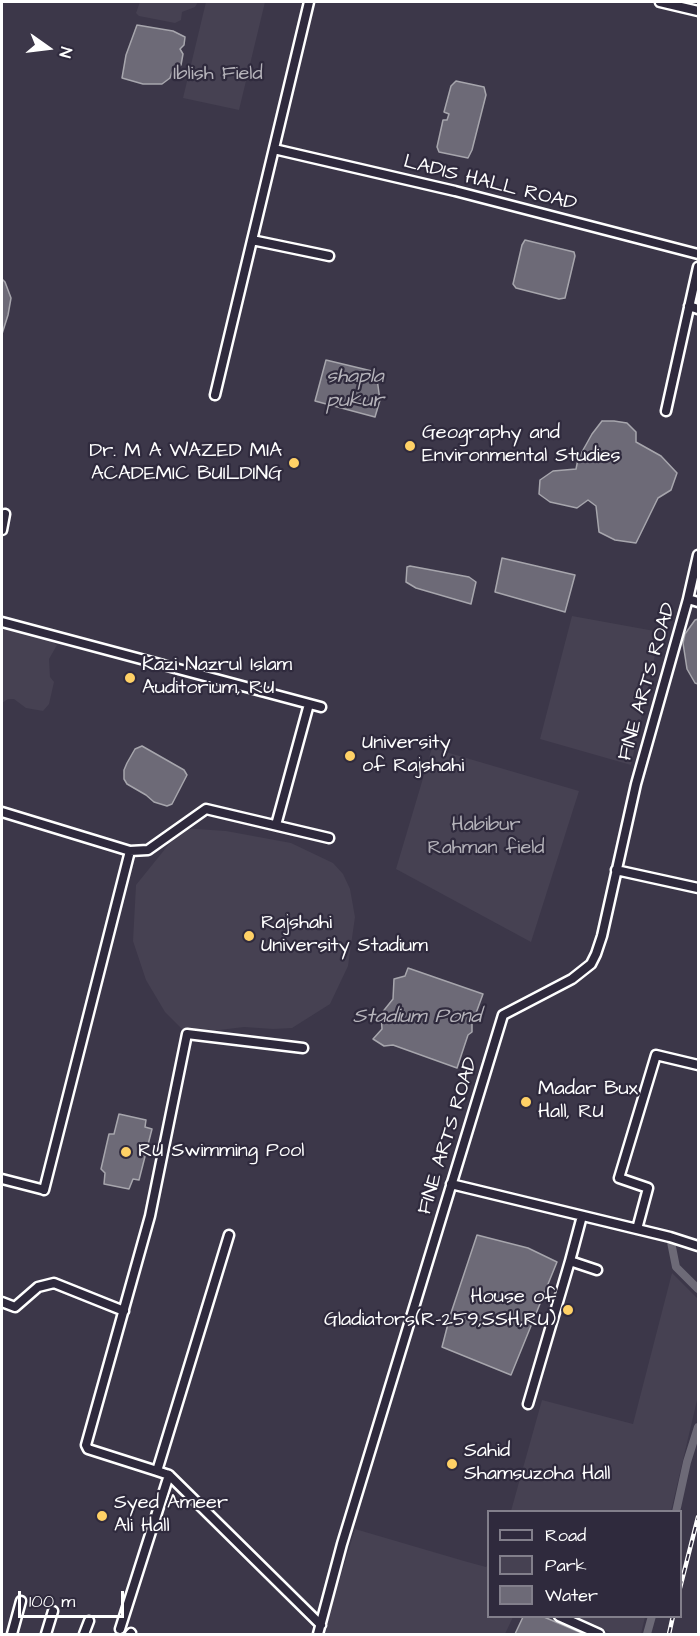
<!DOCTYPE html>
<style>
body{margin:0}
#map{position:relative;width:700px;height:1636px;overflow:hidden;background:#2f2a3d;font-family:"Architects Daughter",sans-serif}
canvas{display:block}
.frame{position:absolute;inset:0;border:3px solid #fff;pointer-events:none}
.legend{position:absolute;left:487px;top:1510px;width:195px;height:108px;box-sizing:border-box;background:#2f2a3d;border:2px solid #827f8b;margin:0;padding:8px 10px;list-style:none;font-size:18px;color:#fff}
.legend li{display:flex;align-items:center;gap:12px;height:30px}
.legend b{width:30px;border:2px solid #827f8b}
.north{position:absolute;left:18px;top:18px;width:60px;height:60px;-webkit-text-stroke:4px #2f2a3d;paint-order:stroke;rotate:104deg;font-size:16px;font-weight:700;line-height:24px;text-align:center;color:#fff}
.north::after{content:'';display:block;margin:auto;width:21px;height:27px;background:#fff;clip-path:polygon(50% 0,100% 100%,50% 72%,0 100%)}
.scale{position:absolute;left:18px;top:1591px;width:106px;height:27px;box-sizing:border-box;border:3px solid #fff;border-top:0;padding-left:8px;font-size:18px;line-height:21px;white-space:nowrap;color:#fff;-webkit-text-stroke:4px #2f2a3d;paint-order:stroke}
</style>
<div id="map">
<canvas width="700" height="1636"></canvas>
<div class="frame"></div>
<ul class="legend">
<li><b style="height:8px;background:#2f2a3d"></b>Road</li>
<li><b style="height:16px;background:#464152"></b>Park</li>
<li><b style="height:16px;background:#6d6a77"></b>Water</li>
</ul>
<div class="north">N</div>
<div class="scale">100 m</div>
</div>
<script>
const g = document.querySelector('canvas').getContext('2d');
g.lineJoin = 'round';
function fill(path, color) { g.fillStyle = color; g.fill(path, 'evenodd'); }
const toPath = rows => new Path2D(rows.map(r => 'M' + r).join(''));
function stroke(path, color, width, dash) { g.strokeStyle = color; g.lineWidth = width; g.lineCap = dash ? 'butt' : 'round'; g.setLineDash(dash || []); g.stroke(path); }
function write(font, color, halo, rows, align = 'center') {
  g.font = font + ' "Architects Daughter",sans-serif'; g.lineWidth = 4.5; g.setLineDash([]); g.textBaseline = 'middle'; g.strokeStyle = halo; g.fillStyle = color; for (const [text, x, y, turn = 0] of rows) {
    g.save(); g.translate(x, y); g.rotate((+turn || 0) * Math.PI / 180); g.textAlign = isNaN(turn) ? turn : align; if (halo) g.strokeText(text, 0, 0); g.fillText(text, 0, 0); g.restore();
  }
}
const built = toPath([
 [2,2,698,2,698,1627,697,1634,2,1634],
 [488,1512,680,1512,680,1616,488,1616]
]);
const green = toPath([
 [140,2,198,2,195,7,182,12,181,20,175,23,139,16,136,13],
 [206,2,265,2,239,110,183,98],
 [572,616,660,632,631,765,540,739],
 [2,626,49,640,57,645,49,659,50,677,54,682,49,704,43,711,26,708,14,699,8,699,2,703],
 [432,748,579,791,531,942,396,869],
 [182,828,226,831,291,843,333,863,343,874,350,889,355,917,348,966,330,1004,292,1028,273,1029,244,1027,187,1034,165,1012,146,980,133,941,136,885],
 [672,1273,698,1299,698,1396,671,1511,511,1511,542,1400,633,1424],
 [355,1529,464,1561,486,1567,488,1565,488,1616,513,1617,505,1634,323,1634],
 [576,1617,645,1617,641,1634,613,1634]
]);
const water = toPath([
 [137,25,173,31,185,37,184,45,180,49,183,54,181,65,172,72,170,78,162,84,143,84,122,78,126,55,137,25],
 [456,81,484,87,486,95,472,150,468,158,439,152,437,147,443,120,447,120,449,114,444,112,451,86,456,81],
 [525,240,574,252,575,256,565,298,559,299,516,288,513,284,522,245,525,240],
 [2,279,5,282,11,298,8,315,2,334,2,279],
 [326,360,376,372,380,400,375,417,315,401,326,360],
 [602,421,614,421,627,423,636,432,636,442,661,456,677,473,671,490,658,498,636,543,615,540,599,532,596,506,588,500,577,508,550,502,539,494,540,480,553,471,576,469,578,459,592,434,602,421],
 [502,558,575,575,565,612,495,592,502,558],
 [410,566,469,577,476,582,471,604,416,588,406,582,407,567,410,566],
 [698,619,698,684,695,683,687,669,683,643,685,634,695,620,698,619],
 [142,746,184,770,187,775,172,804,167,806,154,802,146,795,127,784,124,779,124,770,127,763,135,749,142,746],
 [408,968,483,994,472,1024,472,1032,468,1035,457,1068,393,1045,384,1046,373,1039,382,1029,381,1014,393,999,394,979,405,976,408,968],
 [119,1114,146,1120,145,1127,152,1129,139,1180,133,1179,129,1189,104,1184,105,1173,101,1169,109,1134,114,1134,119,1114],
 [477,1235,528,1248,557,1262,511,1375,442,1347,450,1316,477,1235],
 [523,1617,544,1617,584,1634,515,1634,523,1617]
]);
const canal = toPath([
 [670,1237,676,1267,698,1289],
 [676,1512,687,1462,698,1427],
 [647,1634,652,1616]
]);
const street = toPath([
 [660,2,698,11],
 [274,149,455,191,698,254],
 [252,240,329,256],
 [689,306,698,309],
 [215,395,309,2],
 [666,411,698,267],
 [2,530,5,514],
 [688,599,698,555],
 [2,622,321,707],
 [2,812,130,851,44,1190],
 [276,825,309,704],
 [130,851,148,850,206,809,329,838],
 [616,870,698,888],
 [2,1179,41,1189],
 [451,1184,670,1237,698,1246],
 [582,1216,570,1261,597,1270],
 [637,1229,648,1188,619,1178,656,1055,698,1065],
 [2,1302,15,1307,38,1287,54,1283,124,1311],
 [528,1404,570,1261],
 [157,1471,88,1449,86,1445,150,1216,187,1034,303,1048],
 [169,1475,321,1625],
 [559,1616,599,1634],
 [120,1629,169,1475,157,1471,229,1235],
 [12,1634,21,1601],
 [46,1634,53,1611],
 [84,1634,89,1621],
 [130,1634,131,1633],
 [318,1634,342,1544,503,1015,572,979,591,964,596,954,602,936,636,784,688,599,698,602]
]);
const rail = toPath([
 [680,1588,698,1517],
 [669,1634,673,1616]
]);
const markers = [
 [410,446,6,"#ffd166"],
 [294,463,6,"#ffd166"],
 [130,678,6,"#ffd166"],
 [350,756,6,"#ffd166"],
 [249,936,6,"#ffd166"],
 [526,1102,6,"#ffd166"],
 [126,1152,6,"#ffd166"],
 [568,1310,6,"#ffd166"],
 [452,1464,6,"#ffd166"],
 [102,1516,6,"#ffd166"]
];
const parkNames = [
 ["Iblish Field",218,75],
 ["Habibur",486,826],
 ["Rahman field",486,849]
];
const streetNames = [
 ["LADIS HALL ROAD",490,184,14],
 ["FINE ARTS ROAD",648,682,-74],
 ["FINE ARTS ROAD",449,1136,-73]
];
const poiNames = [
 ["Geography and",422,434],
 ["Environmental Studies",422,457],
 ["Dr. M A WAZED MIA",282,452,"right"],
 ["ACADEMIC BUILDING",282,475,"right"],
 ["Kazi Nazrul Islam",142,666],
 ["Auditorium, RU",142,689],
 ["University",362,744],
 ["of Rajshahi",362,767],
 ["Rajshahi",261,924],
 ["University Stadium",261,947],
 ["Madar Bux",538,1090],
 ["Hall, RU",538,1113],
 ["RU Swimming Pool",138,1152],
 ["House of",556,1298,"right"],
 ["Gladiators(R-259,SSH,RU)",556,1321,"right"],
 ["Sahid",464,1452],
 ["Shamsuzoha Hall",464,1475],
 ["Syed Ameer",114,1504],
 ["Ali Hall",114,1527]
];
const waterNames = [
 ["shapla",355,378],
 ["pukur",355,402],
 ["Stadium Pond",417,1018]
];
fill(built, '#3c3749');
fill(green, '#464152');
fill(water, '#6d6a77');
stroke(water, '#a7a6ad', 1.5);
stroke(canal, '#6d6a77', 8);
stroke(street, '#fff', 13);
stroke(street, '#2f2a3d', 8);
stroke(rail, '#fff', 4.5);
stroke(rail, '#2f2a3d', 2, [7]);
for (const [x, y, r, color] of markers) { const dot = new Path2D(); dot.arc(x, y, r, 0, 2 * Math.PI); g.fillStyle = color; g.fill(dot); stroke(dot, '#2f2a3d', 2); }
write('20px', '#b5b3ba', '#2f2a3d', parkNames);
write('20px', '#fff', '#2f2a3d', streetNames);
write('20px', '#fff', '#2f2a3d', poiNames, 'left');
write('italic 21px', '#b6b4bb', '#2f2a3d', waterNames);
</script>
